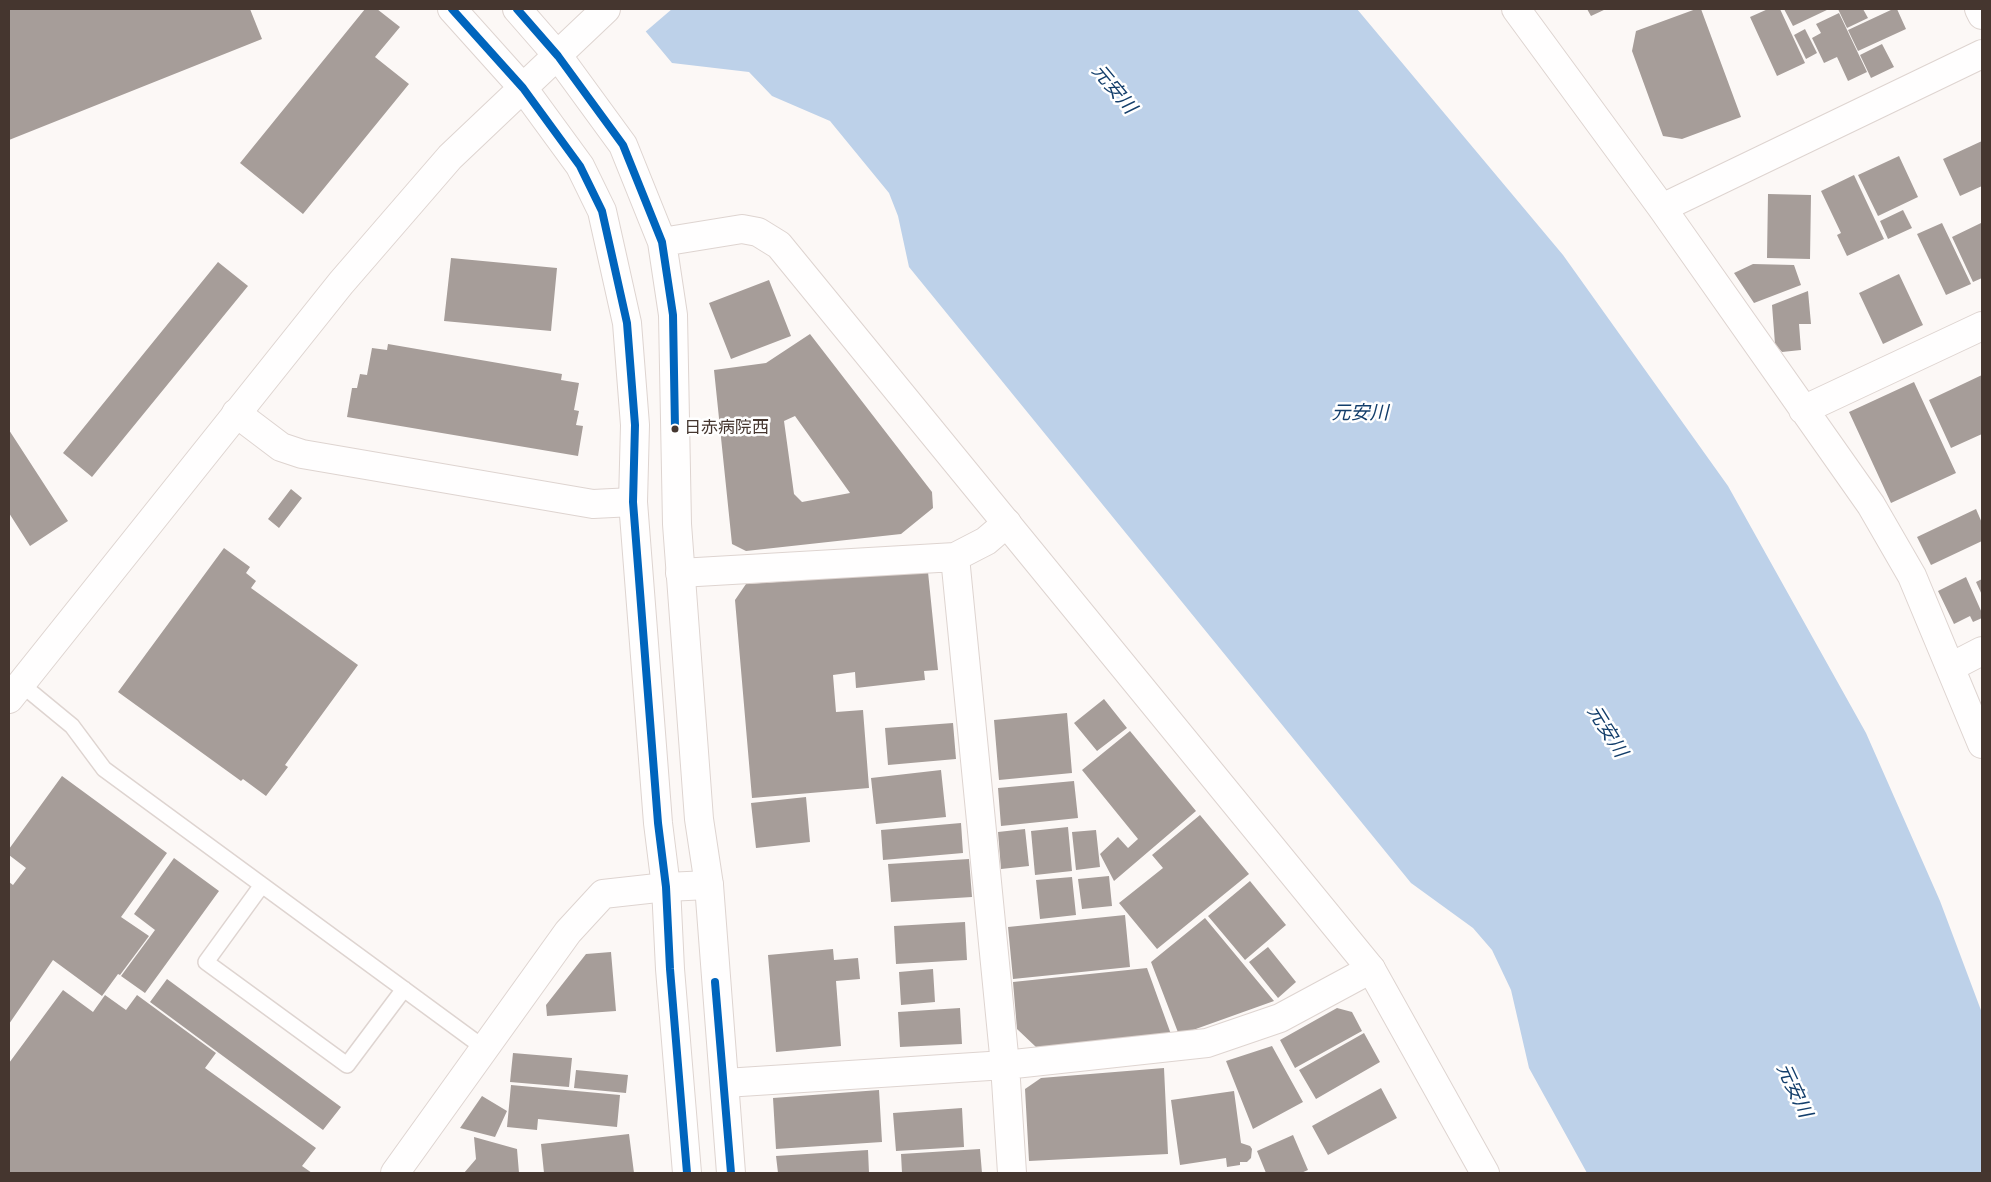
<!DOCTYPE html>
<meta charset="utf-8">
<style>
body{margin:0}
#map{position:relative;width:1991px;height:1182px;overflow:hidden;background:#fcf8f6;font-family:Jost,sans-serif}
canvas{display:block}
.frame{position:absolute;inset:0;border:10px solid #45362f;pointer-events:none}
</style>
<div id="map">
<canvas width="1991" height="1182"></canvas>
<div class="frame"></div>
</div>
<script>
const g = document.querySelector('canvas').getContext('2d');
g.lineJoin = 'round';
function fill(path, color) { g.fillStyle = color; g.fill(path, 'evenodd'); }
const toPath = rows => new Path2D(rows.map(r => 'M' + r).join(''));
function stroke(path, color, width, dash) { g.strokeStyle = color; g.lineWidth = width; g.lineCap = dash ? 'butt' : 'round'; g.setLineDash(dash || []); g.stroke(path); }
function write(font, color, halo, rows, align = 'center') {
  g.font = font + ' Jost,"Noto Sans JP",sans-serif'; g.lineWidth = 5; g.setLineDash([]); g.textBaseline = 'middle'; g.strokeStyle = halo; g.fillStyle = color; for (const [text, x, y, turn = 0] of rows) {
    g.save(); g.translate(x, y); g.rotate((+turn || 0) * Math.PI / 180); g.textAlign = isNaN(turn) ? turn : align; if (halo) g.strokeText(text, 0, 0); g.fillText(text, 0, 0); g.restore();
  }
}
const water = toPath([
 [627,9,1357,9,1563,255,1728,486,1866,733,1940,901,1982,1013,1982,1173,1587,1173,1529,1068,1511,990,1492,950,1473,928,1411,883,909,267,898,216,889,193,830,121,772,96,749,72,672,63]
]);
const pier = toPath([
 [625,9,672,9,644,33]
]);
const building = toPath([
 [9,9,250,9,262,39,9,140],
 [365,9,377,9,400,27,375,57,409,84,303,214,240,163],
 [1587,9,1606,9,1591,16],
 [1696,9,1701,9,1741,117,1682,139,1663,136,1632,51,1636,31],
 [1768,9,1780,9,1805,63,1777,76,1750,17],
 [1784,9,1829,9,1793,26],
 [1838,9,1863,9,1868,18,1847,28],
 [1893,9,1897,9,1906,29,1858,51,1848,30],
 [1839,13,1867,72,1848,81,1837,57,1824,63,1812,38,1821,33,1816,24],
 [1805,29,1817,53,1806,59,1794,35],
 [1882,44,1894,67,1871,78,1860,55],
 [1982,141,1982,186,1960,196,1943,159],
 [1899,156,1918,197,1878,216,1858,175],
 [1854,175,1884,239,1847,256,1837,235,1841,233,1821,191],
 [1768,194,1811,195,1810,259,1767,258],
 [1903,210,1912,228,1888,239,1880,221],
 [1942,223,1971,284,1946,295,1917,234],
 [1981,223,1982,278,1973,282,1952,237],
 [451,258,557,268,551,331,444,321],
 [218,262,248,286,92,477,63,453],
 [1753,264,1794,265,1801,285,1754,303,1734,273],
 [1899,274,1923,325,1883,344,1859,293],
 [769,280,791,336,731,359,709,303],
 [1808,291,1811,324,1799,324,1801,350,1782,352,1775,344,1772,305],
 [810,334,932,492,933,508,901,534,746,551,732,544,714,370,766,363],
 [795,416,850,493,802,502,794,494,784,421],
 [388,344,562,374,561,380,579,383,574,410,579,411,576,425,583,426,578,456,347,417,352,388,357,388,360,374,367,375,372,348,387,350],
 [1982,375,1982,434,1951,448,1929,400],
 [1914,382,1956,473,1891,503,1849,412],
 [9,430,68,521,30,546,9,513],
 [291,489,302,498,279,528,268,519],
 [1976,509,1982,523,1982,541,1931,565,1917,537],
 [224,548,250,567,246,573,256,581,251,588,358,665,285,765,288,767,266,796,243,779,241,781,118,692],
 [928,572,938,670,924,671,925,680,856,688,855,672,833,675,836,712,863,710,869,788,752,798,735,600,746,584],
 [1966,577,1982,613,1982,618,1973,622,1970,616,1954,624,1938,591],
 [1982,579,1982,595,1976,582],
 [1104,699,1127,728,1097,751,1074,723],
 [1067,713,1072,773,999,780,994,720],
 [953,723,956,759,888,765,885,728],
 [1130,731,1196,811,1114,881,1100,854,1118,837,1128,848,1138,839,1082,770],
 [941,770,946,817,876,824,871,778],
 [62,776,167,853,121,917,149,936,120,975,118,974,102,996,53,960,9,1024,9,882,13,885,26,868,9,855,9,849],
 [1074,781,1078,818,1001,826,998,788],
 [806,797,810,842,756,848,751,803],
 [1200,815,1249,874,1157,949,1119,903,1163,868,1152,855],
 [961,823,963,853,883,860,881,830],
 [1068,827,1072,871,1035,875,1031,831],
 [1025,829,1029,866,1001,869,998,832],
 [1096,830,1100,867,1076,870,1072,832],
 [174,858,219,891,145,993,121,976,155,930,134,914],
 [969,859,972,897,891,902,888,864],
 [1109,876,1112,906,1082,909,1078,879],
 [1072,877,1076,915,1040,919,1036,880],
 [1250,881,1286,925,1245,960,1208,916],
 [1125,915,1130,967,1013,979,1008,927],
 [1205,918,1274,1001,1179,1035,1151,962],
 [965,922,967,960,896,964,894,926],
 [1268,947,1296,982,1278,998,1249,962],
 [833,949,834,960,858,958,860,979,836,981,841,1046,776,1052,768,955],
 [611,952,616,1011,547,1016,546,1005,586,954],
 [1147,968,1172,1037,1036,1047,1017,1029,1013,982],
 [933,969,935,1002,901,1005,899,972],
 [167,979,341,1107,323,1130,150,1002],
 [63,990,93,1012,105,995,126,1010,137,995,216,1053,205,1068,316,1148,302,1166,312,1173,9,1173,9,1063],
 [960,1008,962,1044,900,1047,898,1012],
 [1337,1008,1352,1012,1362,1031,1295,1068,1280,1040],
 [1364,1033,1380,1062,1316,1099,1299,1070],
 [1272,1046,1303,1102,1253,1129,1226,1061],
 [513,1053,572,1058,569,1087,510,1082],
 [1164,1068,1168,1154,1029,1161,1025,1089,1041,1078],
 [576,1070,628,1075,626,1093,574,1088],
 [511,1085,620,1095,617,1127,538,1119,537,1130,507,1127],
 [1381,1088,1397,1118,1328,1155,1312,1126],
 [879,1090,882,1142,776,1149,773,1098],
 [1234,1091,1241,1143,1250,1146,1252,1149,1251,1158,1247,1162,1240,1162,1240,1165,1227,1167,1226,1158,1180,1165,1171,1100],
 [482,1096,507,1111,495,1137,460,1128],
 [962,1108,964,1147,896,1151,893,1113],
 [629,1134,634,1173,544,1173,541,1144],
 [1293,1135,1308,1170,1301,1173,1266,1173,1257,1151],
 [474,1137,517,1149,519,1173,464,1173,476,1159],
 [980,1149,982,1173,902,1173,901,1154],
 [868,1150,869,1173,778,1173,776,1156]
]);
const service = toPath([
 [21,684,72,726,104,769,484,1048],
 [262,885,206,962,347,1065,404,989]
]);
const minor = toPath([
 [1516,9,1662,208,1871,505,1912,576,1982,744],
 [1979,9,1982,15],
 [1662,208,1982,54],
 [1803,410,1982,326],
 [236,413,281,447,302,454,593,504,633,502],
 [955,557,1005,1065,1012,1173],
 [680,573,955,557,986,541,1007,523],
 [1951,667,1982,651],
 [725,1083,1005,1065,1207,1043,1280,1018,1371,969],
 [395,1173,568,932,603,894,666,887,709,885]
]);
const tertiary = toPath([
 [452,9,523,88,580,166,602,211,627,323,635,425,633,502,658,823,666,887,670,969,687,1173],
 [517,9,558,56,623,145,662,242,673,315,677,524,699,819,709,885,731,1173],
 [662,242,742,229,758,232,779,245,1371,969,1485,1173],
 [9,699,341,283,450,157,606,9]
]);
const bus1 = toPath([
 [452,9,523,88,580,166,602,211,627,323,635,425,633,502,658,823,666,887,670,969,687,1173],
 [517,9,558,56,623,145,662,242,673,315,675,429],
 [715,982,731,1173]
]);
const markers = [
 [675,429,4.5,"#45362f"]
];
const busNames = [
 ["日赤病院西",684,429]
];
const waterNames = [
 ["元安川",1113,90,50],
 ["元安川",1360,414],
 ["元安川",1606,732,58],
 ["元安川",1793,1091,65]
];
fill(water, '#bdd1e9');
fill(pier, '#fcf8f6');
fill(building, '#a69d99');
stroke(service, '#ded4d0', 18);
stroke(minor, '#ded4d0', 30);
stroke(tertiary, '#ded4d0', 30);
stroke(service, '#fffefe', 15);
stroke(minor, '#fffefe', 28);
stroke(tertiary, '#fffefe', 28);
stroke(bus1, '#0065bd', 8);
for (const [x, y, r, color] of markers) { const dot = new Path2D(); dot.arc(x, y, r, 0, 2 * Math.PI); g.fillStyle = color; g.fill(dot); stroke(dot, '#fff', 2); }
write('17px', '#45362f', '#fff', busNames, 'left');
write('italic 19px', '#133e6b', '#fff', waterNames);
</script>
